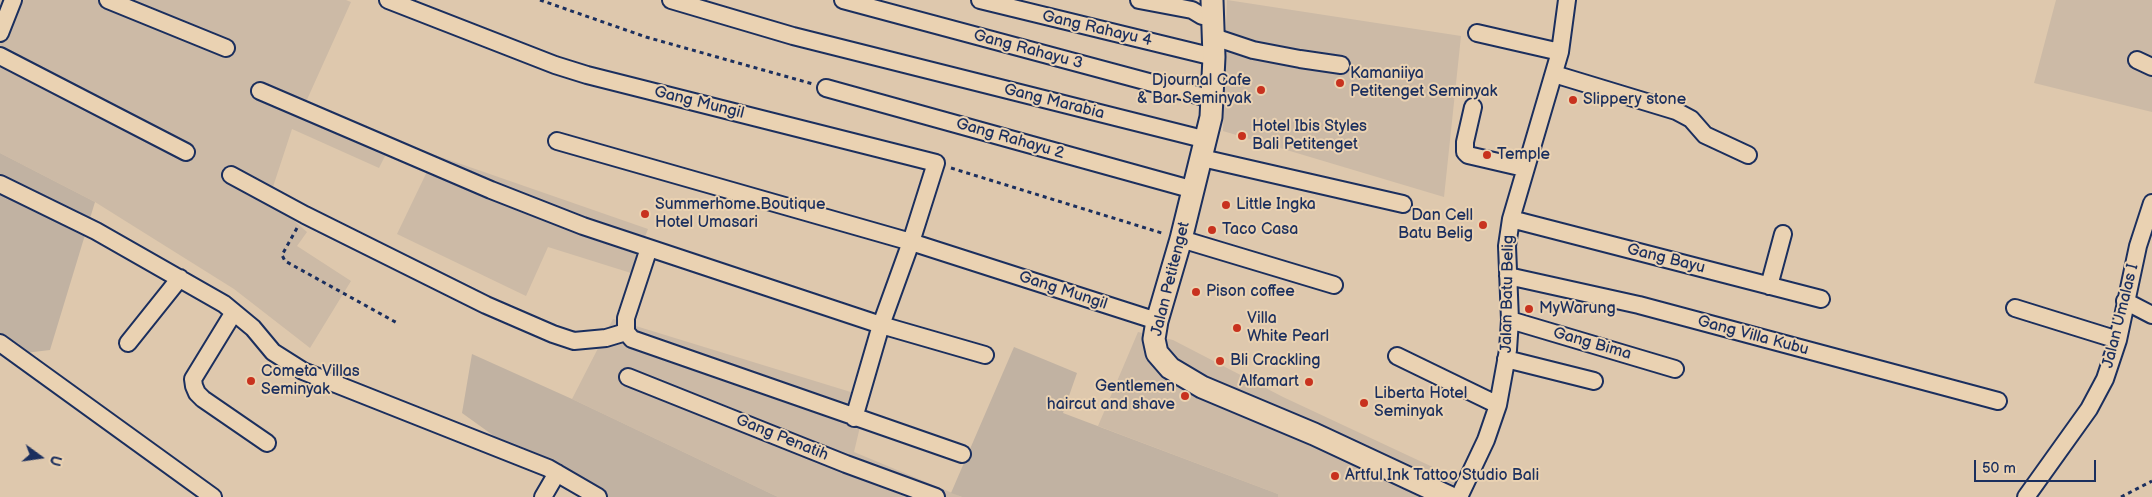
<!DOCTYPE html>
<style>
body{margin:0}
#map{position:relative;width:2152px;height:497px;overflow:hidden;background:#dec8ad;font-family:"Balsamiq Sans",sans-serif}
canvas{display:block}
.north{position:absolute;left:15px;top:432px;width:50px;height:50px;-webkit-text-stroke:4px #ead2b2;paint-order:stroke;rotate:104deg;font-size:14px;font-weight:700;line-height:20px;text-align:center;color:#1b2f5e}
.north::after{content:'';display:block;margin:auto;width:18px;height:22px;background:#1b2f5e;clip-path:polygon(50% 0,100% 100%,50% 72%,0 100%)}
.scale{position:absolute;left:1974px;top:460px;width:122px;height:22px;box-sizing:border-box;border:2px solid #1b2f5e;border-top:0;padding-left:6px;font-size:15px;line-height:18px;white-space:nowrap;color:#1b2f5e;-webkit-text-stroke:4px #ead2b2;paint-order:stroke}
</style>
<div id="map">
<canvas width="2152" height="497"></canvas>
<div class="north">U</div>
<div class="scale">50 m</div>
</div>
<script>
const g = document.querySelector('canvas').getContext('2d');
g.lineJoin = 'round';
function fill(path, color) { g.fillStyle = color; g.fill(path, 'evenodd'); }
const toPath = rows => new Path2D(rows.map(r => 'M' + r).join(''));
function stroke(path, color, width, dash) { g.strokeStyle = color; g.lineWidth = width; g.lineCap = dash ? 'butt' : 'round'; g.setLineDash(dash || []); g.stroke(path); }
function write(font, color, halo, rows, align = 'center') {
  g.font = font + ' "Balsamiq Sans",sans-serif'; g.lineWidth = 4; g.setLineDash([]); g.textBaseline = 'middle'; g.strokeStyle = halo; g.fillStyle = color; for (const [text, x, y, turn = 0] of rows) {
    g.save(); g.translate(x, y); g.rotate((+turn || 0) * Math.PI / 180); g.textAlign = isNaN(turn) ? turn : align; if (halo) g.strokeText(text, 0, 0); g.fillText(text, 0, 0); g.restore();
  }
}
const built = toPath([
 [0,0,346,0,351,2,305,104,393,140,379,168,292,129,269,199,307,232,297,246,351,281,310,348,234,289,95,202,0,153],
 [1227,0,1461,36,1444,197,1223,131],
 [2056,0,2152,0,2152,112,2034,83],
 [435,155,648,229,631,273,548,247,526,296,397,234],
 [613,319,867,397,854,452,962,497,778,497,572,399],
 [1138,332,1173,340,1283,397,1469,484,1463,497,1278,497,1278,494,1098,426]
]);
const green = toPath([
 [0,153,95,202,50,350,0,356],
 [1014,347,1077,373,1063,413,1278,494,1278,497,962,497,951,493],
 [472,354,572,399,778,497,584,497,565,487,462,413]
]);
const path = toPath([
 [540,0,646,37,813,84],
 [951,168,1165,234],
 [297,228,282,255,285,261,399,324],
 [2121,497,2152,481]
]);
const minor = toPath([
 [108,0,226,48],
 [388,0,555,65,587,75,936,163,911,242,881,325,854,418],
 [671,0,793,36,1207,140],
 [843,0,1212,99],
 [980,0,1214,57],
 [1139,0,1192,10,1202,16,1213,16],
 [0,33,13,0],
 [1477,33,1560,52],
 [1214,37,1253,50,1300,59,1341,65],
 [0,56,186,152],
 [2137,60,2152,67],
 [1554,74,1676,111,1691,119,1705,135,1748,155],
 [826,88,1194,190],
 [260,91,491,190,583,226,881,325,985,355],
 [1473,107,1465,142,1465,152,1468,155,1524,168],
 [557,141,911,242,1157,321],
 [1202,158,1403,204],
 [231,175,305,215,486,305,553,334,574,341,606,338,626,332],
 [0,184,96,231,224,304,253,328,273,352,303,371,548,468,598,497],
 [1511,219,1821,299],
 [1181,239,1334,285],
 [1508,276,1639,305,1998,401],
 [1769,286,1783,234],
 [2125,301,2152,315],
 [2015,308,2118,340],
 [234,312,193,379,194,386,197,393,203,399,267,443],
 [1510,320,1675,369],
 [626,332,632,339,962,454],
 [626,332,626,318,649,248],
 [0,343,213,497],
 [128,343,180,278],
 [1397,356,1498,405],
 [1506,359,1594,381],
 [628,377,846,464,936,497],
 [543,497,557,473],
 [1459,497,1486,440,1498,405,1508,350,1510,320,1507,246,1511,219,1560,52,1567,0],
 [2026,497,2089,409,2105,379,2118,340,2138,246,2152,203]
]);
const major = toPath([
 [1212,0,1214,57,1211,117,1181,239,1157,321,1154,339,1157,353,1170,368,1202,387,1314,434,1449,497]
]);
const markers = [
 [1340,83,5,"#c8321e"],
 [1261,90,5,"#c8321e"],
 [1573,100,5,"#c8321e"],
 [1242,136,5,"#c8321e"],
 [1487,155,5,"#c8321e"],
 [1226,205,5,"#c8321e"],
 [645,214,5,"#c8321e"],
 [1483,225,5,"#c8321e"],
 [1212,230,5,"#c8321e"],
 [1196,292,5,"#c8321e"],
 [1529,309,5,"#c8321e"],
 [1237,328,5,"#c8321e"],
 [1220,361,5,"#c8321e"],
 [251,381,5,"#c8321e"],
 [1309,382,5,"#c8321e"],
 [1185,396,5,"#c8321e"],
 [1364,403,5,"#c8321e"],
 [1335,476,5,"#c8321e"]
];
const streetNames = [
 ["Gang Rahayu 4",1097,29,13],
 ["Gang Rahayu 3",1028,50,15],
 ["Gang Marabia",1054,102,14],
 ["Gang Mungil",699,103,14],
 ["Gang Rahayu 2",1010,139,16],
 ["Gang Bayu",1666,259,14],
 ["Jalan Petitenget",1171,279,-76],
 ["Gang Mungil",1063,291,18],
 ["Jalan Batu Belig",1508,294,-89],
 ["Jalan Umalas I",2121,316,-76],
 ["Gang Villa Kubu",1753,336,15],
 ["Gang Bima",1592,344,16],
 ["Gang Penatih",782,438,22]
];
const poiNames = [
 ["Kamaniiya",1350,74],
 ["Petitenget Seminyak",1350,92],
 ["Djournal Cafe",1251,81,"right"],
 ["& Bar Seminyak",1251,99,"right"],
 ["Slippery stone",1583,100],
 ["Hotel Ibis Styles",1252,127],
 ["Bali Petitenget",1252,145],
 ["Temple",1497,155],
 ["Summerhome Boutique",655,205],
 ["Hotel Umasari",655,223],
 ["Little Ingka",1236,205],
 ["Dan Cell",1473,216,"right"],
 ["Batu Belig",1473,234,"right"],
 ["Taco Casa",1222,230],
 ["Pison coffee",1206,292],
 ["MyWarung",1539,309],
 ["Villa",1247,319],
 ["White Pearl",1247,337],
 ["Bli Crackling",1230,361],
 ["Cometa Villas",261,372],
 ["Seminyak",261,390],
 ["Alfamart",1299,382,"right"],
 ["Gentlemen",1175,387,"right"],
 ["haircut and shave",1175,405,"right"],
 ["Liberta Hotel",1374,394],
 ["Seminyak",1374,412],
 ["Artful Ink Tattoo Studio Bali",1345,476]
];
fill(built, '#ccbaa6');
fill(green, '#c1b2a2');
stroke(minor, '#1b2f5e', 20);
stroke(major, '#1b2f5e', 25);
stroke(path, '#1b2f5e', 3, [4, 4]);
stroke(minor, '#ead2b2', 16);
stroke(major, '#ead2b2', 21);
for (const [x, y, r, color] of markers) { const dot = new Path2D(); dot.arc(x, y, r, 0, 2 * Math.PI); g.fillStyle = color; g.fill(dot); stroke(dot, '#ead2b2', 2); }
write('16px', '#1b2f5e', '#ead2b2', streetNames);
write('16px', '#1b2f5e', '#ead2b2', poiNames, 'left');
</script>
